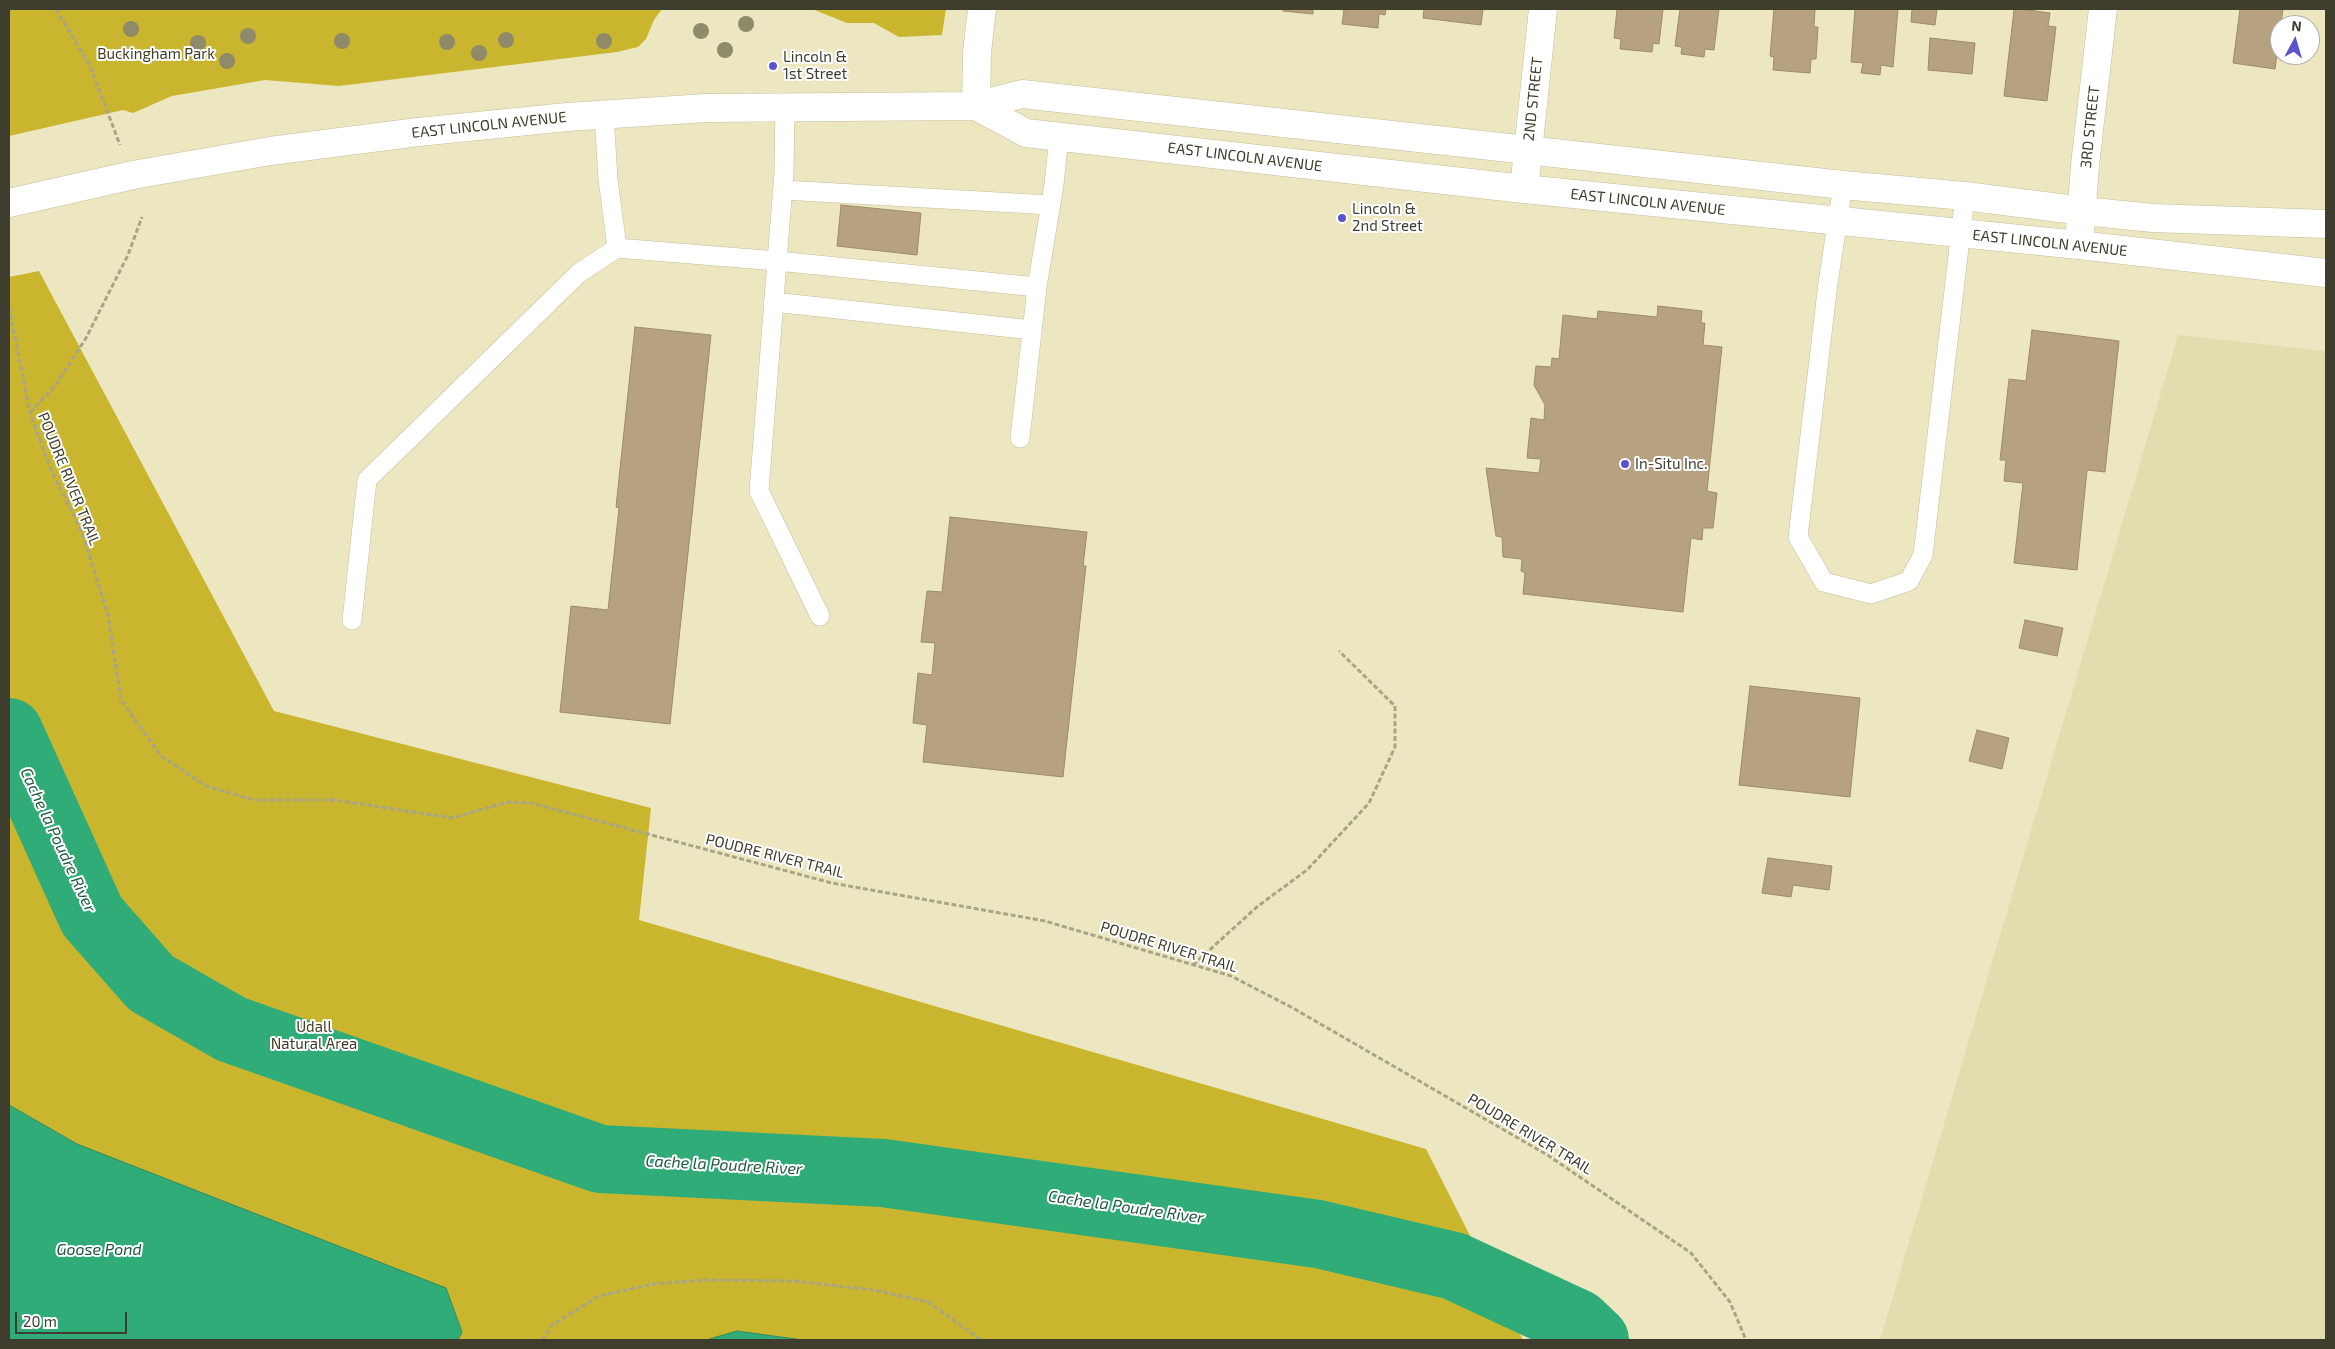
<!DOCTYPE html>
<style>
body{margin:0}
#map{position:relative;width:2335px;height:1349px;overflow:hidden;background:#ece7c0;font-family:"Exo 2",sans-serif}
canvas{display:block}
.frame{position:absolute;inset:0;border:10px solid #3f3d2d;pointer-events:none}
.north{position:absolute;left:2270px;top:15px;width:50px;height:50px;box-sizing:border-box;background:#fff;border:1px solid #b2b1ab;border-radius:50%;rotate:6deg;font-size:14px;font-weight:700;line-height:20px;text-align:center;color:#3f3d2d}
.north::after{content:'';display:block;margin:auto;width:18px;height:22px;background:#5a54cc;clip-path:polygon(50% 0,100% 100%,50% 72%,0 100%)}
.scale{position:absolute;left:15px;top:1312px;width:112px;height:22px;box-sizing:border-box;border:2px solid #3f3d2d;border-top:0;padding-left:6px;font-size:15px;line-height:18px;white-space:nowrap;color:#3f3d2d;-webkit-text-stroke:4px #fff;paint-order:stroke}
</style>
<div id="map">
<canvas width="2335" height="1349"></canvas>
<div class="frame"></div>
<div class="north">N</div>
<div class="scale">20 m</div>
</div>
<script>
const g = document.querySelector('canvas').getContext('2d');
g.lineJoin = 'round';
function fill(path, color) { g.fillStyle = color; g.fill(path, 'evenodd'); }
const toPath = rows => new Path2D(rows.map(r => 'M' + r).join(''));
function stroke(path, color, width, dash) { g.strokeStyle = color; g.lineWidth = width; g.lineCap = dash ? 'butt' : 'round'; g.setLineDash(dash || []); g.stroke(path); }
function write(font, color, halo, rows, align = 'center') {
  g.font = font + ' "Exo 2",sans-serif'; g.lineWidth = 4; g.setLineDash([]); g.textBaseline = 'middle'; g.strokeStyle = halo; g.fillStyle = color; for (const [text, x, y, turn = 0] of rows) {
    g.save(); g.translate(x, y); g.rotate((+turn || 0) * Math.PI / 180); g.textAlign = isNaN(turn) ? turn : align; if (halo) g.strokeText(text, 0, 0); g.fillText(text, 0, 0); g.restore();
  }
}
const built = toPath([
 [2178,335,2326,351,2326,1340,1880,1340]
]);
const green = toPath([
 [9,9,662,9,654,20,646,39,638,47,617,52,339,86,265,80,172,96,133,113,123,110,9,136],
 [812,9,946,9,942,35,899,37,874,23,847,23],
 [39,271,274,711,651,808,639,920,1426,1149,1523,1340,9,1340,9,277]
]);
const water = toPath([
 [9,1105,77,1144,446,1288,462,1332,458,1340,9,1340,9,1105],
 [737,1331,803,1340,706,1340,737,1331]
]);
const river = toPath([
 [9,732,92,916,151,983,231,1029,600,1159,883,1173,1318,1234,1454,1266,1577,1323,1595,1340]
]);
const building = toPath([
 [1283,9,1313,9,1313,14,1283,11,1283,9],
 [1337,9,1386,9,1385,15,1379,14,1378,28,1342,24,1344,10,1337,9],
 [1424,9,1483,9,1481,25,1423,18,1424,9],
 [1617,9,1663,9,1659,44,1653,43,1652,52,1620,49,1621,39,1614,38,1617,9],
 [1680,9,1719,9,1714,50,1705,49,1704,57,1681,54,1682,47,1675,46,1680,9],
 [1774,9,1815,9,1814,27,1818,27,1816,59,1811,59,1810,73,1773,70,1774,57,1770,56,1774,9],
 [1855,9,1898,9,1893,67,1881,65,1880,75,1861,73,1863,63,1851,62,1855,9],
 [1912,9,1937,9,1935,25,1911,22,1912,9],
 [2021,9,2050,13,2048,26,2056,27,2047,101,2004,96,2014,10,2021,9],
 [2240,9,2283,9,2275,69,2233,63,2240,9],
 [1930,38,1975,43,1972,74,1928,70,1930,38],
 [841,205,921,213,917,255,837,246,841,205],
 [1658,306,1702,311,1701,323,1705,323,1703,345,1722,347,1707,491,1717,493,1713,528,1703,528,1702,540,1691,538,1683,612,1523,594,1525,573,1521,571,1522,559,1503,557,1502,537,1496,536,1486,468,1539,473,1541,459,1527,458,1531,418,1544,420,1545,405,1534,385,1536,366,1551,367,1552,358,1559,359,1563,315,1597,319,1598,311,1657,317,1658,306],
 [635,327,711,335,670,724,560,712,571,606,608,610,619,508,616,507,635,327],
 [2032,330,2119,341,2105,472,2087,470,2077,570,2014,563,2023,483,2004,481,2006,460,2000,460,2009,379,2026,381,2032,330],
 [950,517,1087,532,1083,566,1086,566,1063,777,923,762,927,725,913,723,918,673,932,675,935,643,921,642,927,591,942,592,950,517],
 [2025,620,2063,628,2057,656,2019,648,2025,620],
 [1750,686,1860,698,1850,797,1739,785,1750,686],
 [1977,730,2009,738,2002,769,1969,761,1977,730],
 [1768,858,1832,866,1829,890,1793,885,1791,897,1762,893,1768,858]
]);
const path = toPath([
 [56,9,90,66,120,145],
 [9,307,30,413,51,470,82,532,108,615,121,700,161,756,206,786,254,800,335,800,452,818,508,802,531,803,832,883,1045,921,1231,976,1291,1007,1549,1156,1691,1253,1730,1302,1746,1340],
 [30,412,56,385,86,338,128,255,142,217],
 [1193,965,1258,906,1307,870,1369,803,1395,747,1395,706,1339,651],
 [542,1340,552,1325,599,1296,653,1284,705,1280,794,1281,874,1290,928,1302,981,1340]
]);
const service = toPath([
 [785,106,784,173,777,261,1037,287,1054,185,1059,136],
 [604,114,608,179,617,248,777,261,759,491,820,616],
 [1843,185,1828,283,1798,537,1824,582,1871,594,1909,581,1923,555,1965,196],
 [783,190,1051,205],
 [773,302,1032,330],
 [1020,438,1037,287],
 [352,620,367,480,579,273,617,248]
]);
const minor = toPath([
 [976,106,977,52,982,9],
 [1524,189,1543,9],
 [2079,245,2085,165,2103,9]
]);
const tertiary = toPath([
 [976,106,1026,133,1524,189,2079,245,2326,273],
 [9,203,133,175,270,151,418,132,567,117,706,108,976,106,1022,94,1843,185,1965,196,2083,211,2153,218,2326,224]
]);
const trees = [
 [746,24],
 [131,29],
 [701,31],
 [248,36],
 [506,40],
 [342,41],
 [604,41],
 [447,42],
 [198,43],
 [725,50],
 [479,53],
 [227,61]
];
const markers = [
 [773,66,5,"#5a54cc"],
 [1342,218,5,"#5a54cc"],
 [1625,464,5,"#5a54cc"]
];
const parkNames = [
 ["Buckingham Park",156,54],
 ["Udall",314,1027],
 ["Natural Area",314,1044]
];
const poiNames = [
 ["Lincoln &",783,57],
 ["1st Street",783,74],
 ["Lincoln &",1352,209],
 ["2nd Street",1352,226],
 ["In-Situ Inc.",1635,464]
];
const streetNames = [
 ["2ND STREET",1533,99,-84],
 ["EAST LINCOLN AVENUE",489,125,-6],
 ["3RD STREET",2090,127,-84],
 ["EAST LINCOLN AVENUE",1245,157,7],
 ["EAST LINCOLN AVENUE",1648,202,6],
 ["EAST LINCOLN AVENUE",2050,243,6],
 ["POUDRE RIVER TRAIL",69,479,68],
 ["POUDRE RIVER TRAIL",775,856,14],
 ["POUDRE RIVER TRAIL",1169,947,17],
 ["POUDRE RIVER TRAIL",1530,1134,31]
];
const waterNames = [
 ["Cache la Poudre River",58,840,65],
 ["Cache la Poudre River",724,1165,3],
 ["Cache la Poudre River",1126,1207,8],
 ["Goose Pond",99,1250]
];
fill(built, '#e3dcae');
fill(green, '#cab62e');
fill(water, '#2fac77');
stroke(water, '#348b61', 1);
stroke(river, '#2fac77', 68);
fill(building, '#b6a281');
stroke(building, '#9e8b6a', 1);
stroke(service, '#c4bf99', 20);
stroke(minor, '#c4bf99', 29);
stroke(tertiary, '#c4bf99', 29);
stroke(path, '#a8a486', 3, [5, 2.5]);
stroke(service, '#fff', 19);
stroke(minor, '#fff', 28);
stroke(tertiary, '#fff', 28);
g.fillStyle = '#8e8a6a';
for (const [x, y] of trees) { g.beginPath(); g.arc(x, y, 8, 0, 2 * Math.PI); g.fill(); }
for (const [x, y, r, color] of markers) { const dot = new Path2D(); dot.arc(x, y, r, 0, 2 * Math.PI); g.fillStyle = color; g.fill(dot); stroke(dot, '#fff', 2); }
write('15px', '#413d24', '#fff', parkNames);
write('15px', '#3f3d2d', '#fff', poiNames, 'left');
write('15px', '#3f3d2d', '#fff', streetNames);
write('italic 16px', '#1c5a3e', '#fff', waterNames);
</script>
